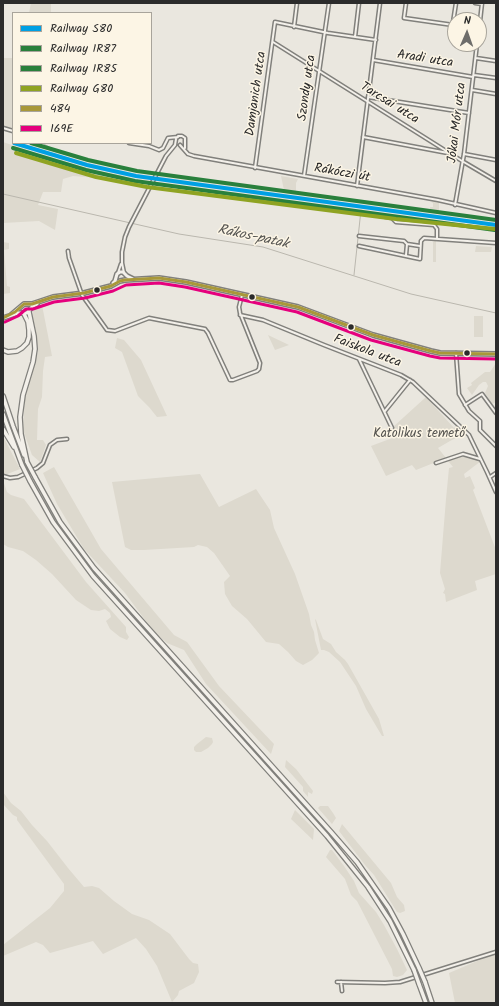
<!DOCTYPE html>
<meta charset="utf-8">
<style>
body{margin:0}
#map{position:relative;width:499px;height:1006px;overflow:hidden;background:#eae7df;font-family:Kalam,sans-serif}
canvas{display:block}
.frame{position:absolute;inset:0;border:4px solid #2b2b2b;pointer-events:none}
.legend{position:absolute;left:12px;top:12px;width:140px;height:132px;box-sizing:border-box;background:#fcf5e5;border:1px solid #a8a49b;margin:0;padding:5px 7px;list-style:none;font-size:12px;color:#2b2b2b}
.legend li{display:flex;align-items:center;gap:8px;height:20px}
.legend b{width:20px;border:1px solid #a8a49b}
.north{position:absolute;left:447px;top:12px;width:40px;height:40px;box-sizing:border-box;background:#fcf5e5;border:1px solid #a8a49b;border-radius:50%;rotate:2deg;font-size:11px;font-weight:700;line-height:16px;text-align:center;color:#2b2b2b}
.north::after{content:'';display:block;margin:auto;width:14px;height:18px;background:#6e6d6a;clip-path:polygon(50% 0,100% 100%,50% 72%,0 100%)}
</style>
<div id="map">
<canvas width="499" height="1006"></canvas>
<div class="frame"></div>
<ul class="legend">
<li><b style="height:5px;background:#00a0e3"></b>Railway S80</li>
<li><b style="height:5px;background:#29803c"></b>Railway IR87</li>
<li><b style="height:5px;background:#29803c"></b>Railway IR85</li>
<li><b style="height:5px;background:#8fa322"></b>Railway G80</li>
<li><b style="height:5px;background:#a89839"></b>484</li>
<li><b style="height:5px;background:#e5007d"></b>169E</li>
</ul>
<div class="north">N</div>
</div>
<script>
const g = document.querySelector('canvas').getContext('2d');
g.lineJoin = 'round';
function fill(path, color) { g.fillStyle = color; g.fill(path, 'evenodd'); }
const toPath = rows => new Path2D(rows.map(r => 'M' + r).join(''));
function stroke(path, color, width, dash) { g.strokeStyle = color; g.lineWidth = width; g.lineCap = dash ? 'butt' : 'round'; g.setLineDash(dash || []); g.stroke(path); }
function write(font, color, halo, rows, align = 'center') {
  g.font = font + ' Kalam,sans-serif'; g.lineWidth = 3; g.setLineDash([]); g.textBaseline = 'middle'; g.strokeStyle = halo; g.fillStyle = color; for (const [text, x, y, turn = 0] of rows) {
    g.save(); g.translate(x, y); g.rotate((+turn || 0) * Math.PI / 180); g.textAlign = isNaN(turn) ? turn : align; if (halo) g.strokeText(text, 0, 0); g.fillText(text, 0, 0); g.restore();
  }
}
const green = toPath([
 [31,3,51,3,51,13,29,13],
 [3,58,13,58,13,128,3,126],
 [3,142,50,158,49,163,61,160,93,170,124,176,124,180,73,176,63,179,61,192,43,192,38,205,58,209,55,230,39,221,3,223],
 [281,176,298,179,296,183,296,192,284,190],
 [433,201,439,202,439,211,430,211,430,207,433,207,433,203,431,202],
 [434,241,436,241,436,262,433,262,433,242],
 [3,242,9,243,9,249,4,250,7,286,10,287,10,293,3,294],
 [476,246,492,247,491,252,475,252],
 [42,305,52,356,45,357,43,371,42,397,38,409,37,440,43,440,46,445,40,462,32,455,23,430,25,394,38,352,36,332,32,315,34,309],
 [474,316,483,316,483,337,474,337],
 [268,335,289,345,275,350],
 [117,338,124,340,141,360,167,416,157,417,149,407,138,396,122,352,115,348],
 [496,363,496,402,492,404,485,393,488,386,486,382,483,382,479,385,472,395,467,388,472,385,471,383,485,372,490,372],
 [426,397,454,428,457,425,464,434,450,441,438,448,446,458,416,470,412,465,386,476,371,446,395,437,393,427],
 [3,436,20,469,5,475,3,473],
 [465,455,481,461,464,474,465,478,470,476,475,488,473,490,496,550,496,574,475,581,477,590,446,602,445,594,443,593,445,589,440,573,446,499,449,468,453,467,448,461,460,456],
 [54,467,101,549,174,635,187,642,219,686,274,744,271,754,206,684,184,650,167,643,154,632,125,593,84,549,57,504,43,473],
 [200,474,219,507,256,489,270,510,274,528,295,574,309,614,311,625,314,632,315,640,319,653,312,660,303,665,296,661,288,652,279,644,266,642,247,619,232,606,225,594,224,582,230,576,214,553,207,547,198,545,194,547,144,550,131,550,125,547,112,482],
 [3,480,7,492,11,495,24,499,86,582,126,627,126,632,129,637,127,640,120,637,110,629,106,621,111,617,110,613,105,609,99,611,91,610,76,600,52,574,36,560,23,551,8,547,3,544],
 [315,619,316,620,323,639,331,644,336,652,345,660,348,664,379,719,384,736,382,736,366,709,356,686,340,662,329,652,324,650,321,650],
 [206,737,212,738,213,742,212,744,208,748,201,752,196,752,194,750,194,747,197,744],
 [286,760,296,769,313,791,312,794,308,792,308,797,303,791,303,787,285,767],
 [3,792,11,803,21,811,32,825,47,841,68,868,84,887,92,886,99,888,114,901,132,914,149,920,170,934,189,959,193,963,198,964,199,972,194,983,179,991,178,995,172,1002,157,966,146,949,136,938,103,954,93,941,50,953,43,945,36,942,3,956,3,945,50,908,64,891,64,884,17,820,17,817,13,815,3,804],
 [320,806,328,806,333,813,336,818,332,824,318,808],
 [295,810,314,829,313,840,291,819],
 [342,824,391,883,397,897,404,905,405,911,400,913,397,912,374,875,365,865,339,831],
 [330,850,332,850,344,866,354,881,359,893,376,912,384,925,397,949,407,970,403,975,397,977,393,976,392,969,357,901,351,895,345,879,326,857],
 [496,953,496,1003,455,1003,449,973]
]);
const stream = toPath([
 [42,143,55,150,56,152],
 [3,194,179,234,263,247,411,294,496,313],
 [354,275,361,210]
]);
const minor = toPath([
 [406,3,404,18,453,25],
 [475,3,482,4],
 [294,27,297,3],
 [452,29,456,3],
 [479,30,482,3],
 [355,37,359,3],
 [273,42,462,161,496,181],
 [476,58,496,61],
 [373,60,473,77],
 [474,75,496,78],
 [472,90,496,94],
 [368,97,469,113],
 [3,128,13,131],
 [363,137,448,153],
 [129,143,149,146,159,150,163,148,168,138,178,137],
 [180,145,188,154,194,156,438,200,496,213],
 [464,154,496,160],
 [255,168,275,22,328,33,376,40],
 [304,176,329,3],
 [357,186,380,3],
 [455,205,464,154,477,44],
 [376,215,392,218,396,222,434,225,437,229,437,239],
 [359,236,404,241,407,244,420,246],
 [359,246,420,259,421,241,424,238,496,243],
 [68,251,69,258,82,295,107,330,115,331,149,318,205,329,208,333,230,380,233,380,257,371,259,369,260,363,240,313,239,307,242,295],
 [406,255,407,244],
 [118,273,121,264],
 [124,273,122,263,122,252,125,237,129,227,166,156,175,145,176,139,178,136,182,136,185,138,185,148],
 [240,315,263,320,324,345,401,375,413,382,469,435,487,472,496,492],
 [456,353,459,394,469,411,480,421,480,430,496,446],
 [359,359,392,428],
 [465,405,482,394,496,413],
 [385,411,410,380],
 [436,463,463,454,480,459],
 [3,476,10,478,18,477,37,468,43,463,50,445,57,440,67,439],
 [490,477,496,473],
 [337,982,385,983,400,982,496,952],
 [341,982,342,991]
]);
const major = toPath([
 [113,283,115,281,117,274,120,272,123,272,127,276,133,279],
 [11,315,24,304,32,304,53,297,84,293,111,286,120,281,125,280,159,278,186,282,298,307,373,335,431,351,440,353,496,354],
 [3,318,18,313,27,313,32,307,37,304]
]);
const highway = toPath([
 [3,350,8,352,17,351,22,348,27,343,29,337,29,330,28,322,24,314],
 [3,396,13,426,24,455],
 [3,414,22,465],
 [3,429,14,447],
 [27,462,21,434,20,417,23,395,33,362,35,349,34,336,29,312],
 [35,477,60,522,94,568,331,832,357,862,389,908,403,934,419,968],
 [30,481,53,522,93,576,327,836,352,867,368,887,390,921,414,970],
 [425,982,432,1003],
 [419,984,426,1003]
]);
const highwayBridge = toPath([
 [27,462,35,477],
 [22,465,30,481],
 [419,968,425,982],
 [414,970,419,984]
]);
const bus1 = toPath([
 [3,318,15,312,24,304,32,304,53,297,84,293,111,286,120,281,125,280,159,278,186,282,298,307,373,335,431,351,440,353,496,354]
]);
const bus2 = toPath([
 [5,322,18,316,26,309,33,309,54,302,85,298,113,291,126,285,159,283,185,287,297,312,371,340,430,356,440,358,496,359]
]);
const rail1 = toPath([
 [14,143,87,165,136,176,496,225]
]);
const rail2 = toPath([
 [13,148,86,170,135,181,495,230]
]);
const rail3 = toPath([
 [31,143,88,160,137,171,496,220]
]);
const rail4 = toPath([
 [16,153,96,177,147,187,396,219,495,229]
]);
const markers = [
 [97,290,3.5,"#2b2b2b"],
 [252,297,3.5,"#2b2b2b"],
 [351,327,3.5,"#2b2b2b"],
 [467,353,3.5,"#2b2b2b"]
];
const streetNames = [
 ["Aradi utca",425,60,9],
 ["Szondy utca",308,88,-82],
 ["Damjanich utca",257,94,-82],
 ["Tarcsai utca",389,104,32],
 ["Jókai Mór utca",458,123,-83],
 ["Rákóczi út",342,174,10],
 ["Faiskola utca",367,352,21]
];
const parkNames = [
 ["Katolikus temető",419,435]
];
const waterNames = [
 ["Rákos-patak",253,238,12]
];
fill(green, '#ddd9ce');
stroke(stream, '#bab7ae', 1);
stroke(minor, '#81807c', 5);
stroke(major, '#81807c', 6);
stroke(highway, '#81807c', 6);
stroke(minor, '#f3f0ea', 2);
stroke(major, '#f3f0ea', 3);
stroke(highway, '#f3f0ea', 3.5);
stroke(highwayBridge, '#81807c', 6, []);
stroke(highwayBridge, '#f3f0ea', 3.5);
stroke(bus1, '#a89839', 3);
stroke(bus2, '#e5007d', 3);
stroke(rail1, '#00a0e3', 4);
stroke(rail2, '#29803c', 4);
stroke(rail3, '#29803c', 4);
stroke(rail4, '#8fa322', 4);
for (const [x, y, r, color] of markers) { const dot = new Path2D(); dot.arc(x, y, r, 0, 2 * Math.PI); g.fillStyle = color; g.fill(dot); stroke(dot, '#fcf5e5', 1.5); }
write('13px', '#2b2b2b', '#fcf5e5', streetNames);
write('13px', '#555450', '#fcf5e5', parkNames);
write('italic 14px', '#565552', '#fcf5e5', waterNames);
</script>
